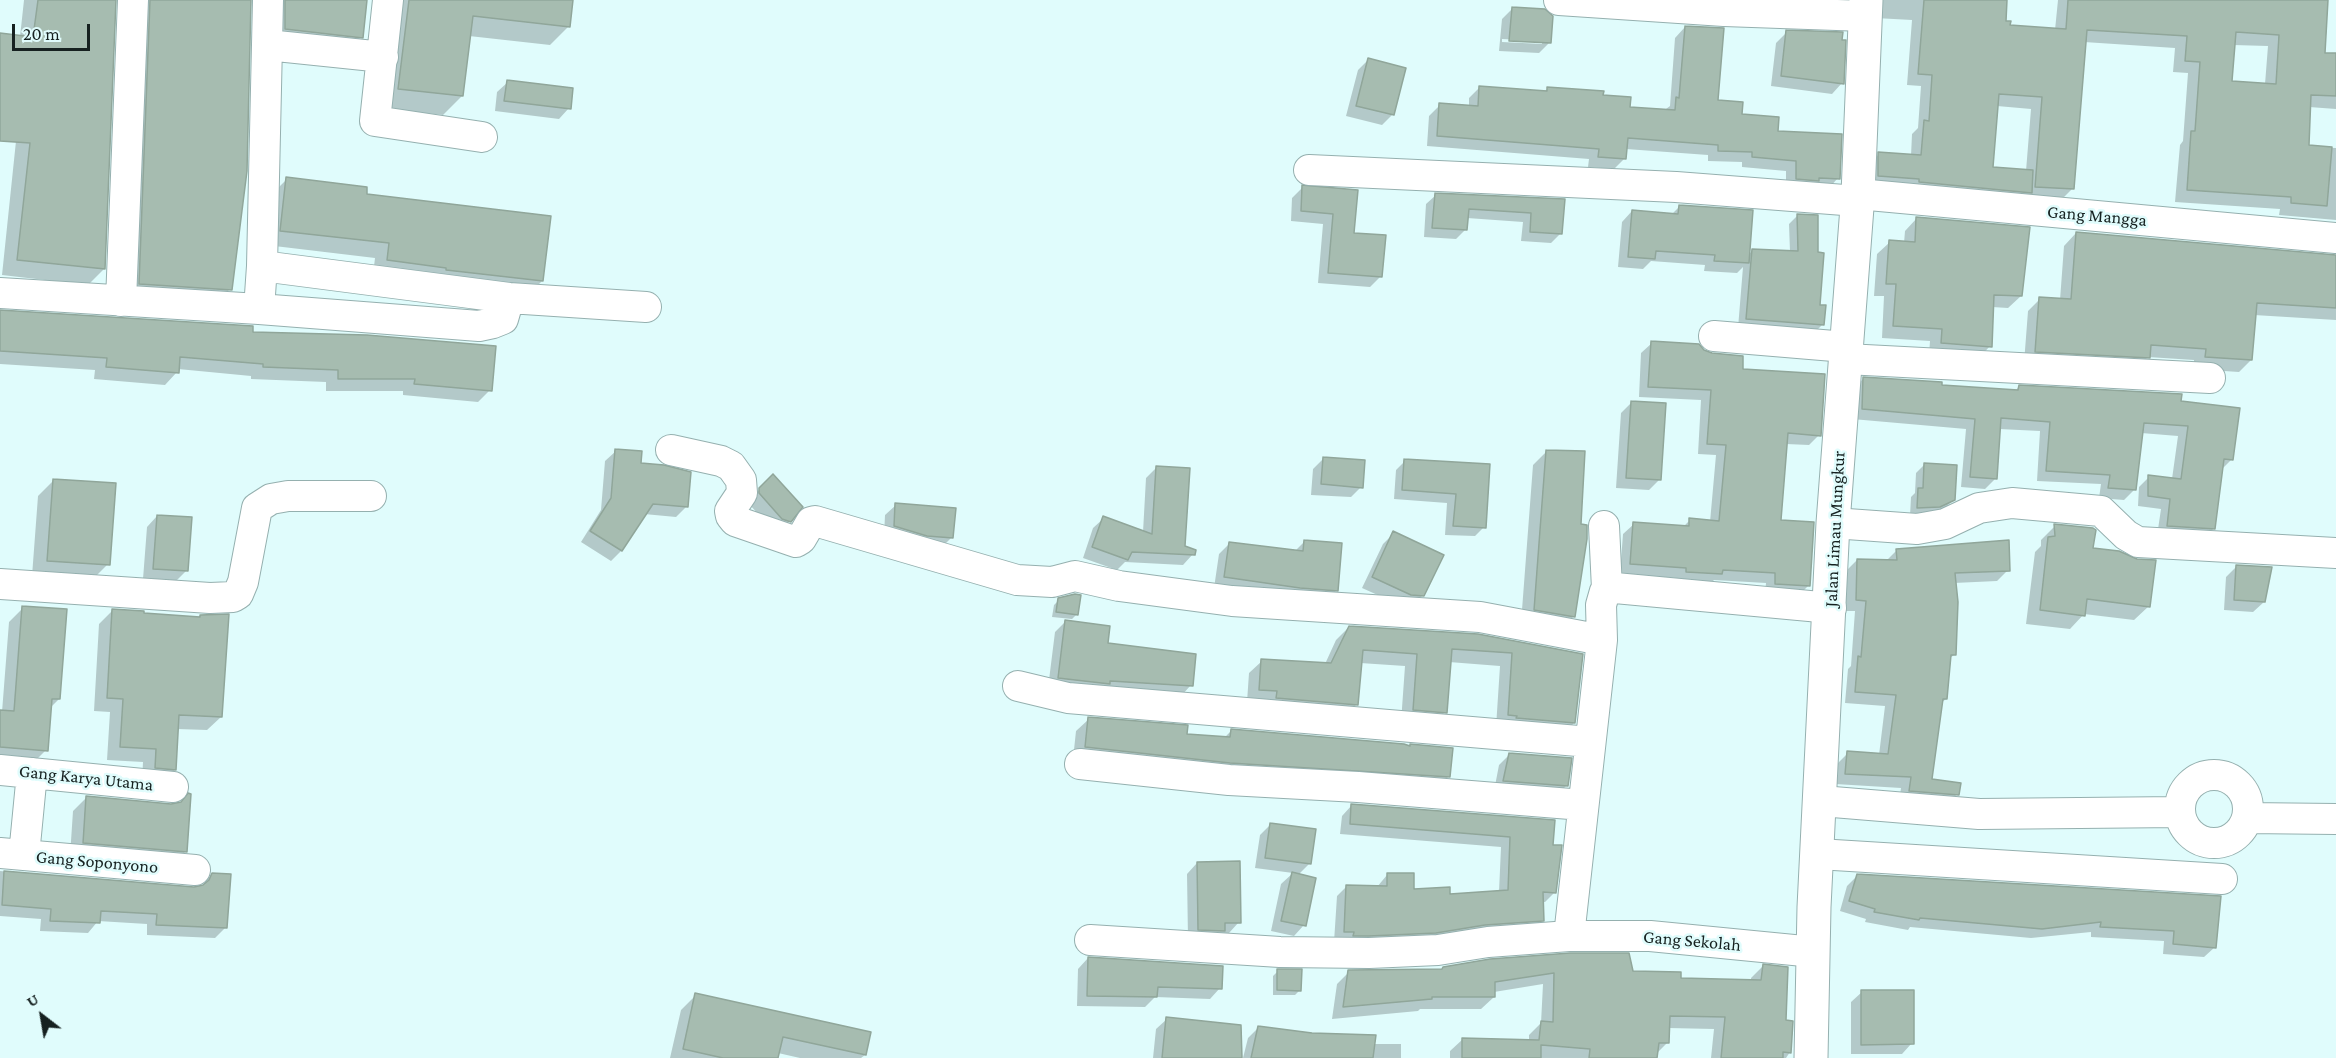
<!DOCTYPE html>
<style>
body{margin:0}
#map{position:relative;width:2336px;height:1058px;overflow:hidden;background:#e0fcfc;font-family:"Crimson Pro",serif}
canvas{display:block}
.north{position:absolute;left:12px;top:986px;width:60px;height:60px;-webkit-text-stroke:4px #e0fcfc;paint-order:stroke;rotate:329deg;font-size:16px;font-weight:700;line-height:24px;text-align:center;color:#162120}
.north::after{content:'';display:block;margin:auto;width:21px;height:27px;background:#162120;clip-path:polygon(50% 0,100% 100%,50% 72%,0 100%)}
.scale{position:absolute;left:12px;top:24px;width:78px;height:27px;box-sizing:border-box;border:3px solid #162120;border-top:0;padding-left:8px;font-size:18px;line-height:21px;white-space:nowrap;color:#162120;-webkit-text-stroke:4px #e0fcfc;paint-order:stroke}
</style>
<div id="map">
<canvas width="2336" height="1058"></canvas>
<div class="north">U</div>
<div class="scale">20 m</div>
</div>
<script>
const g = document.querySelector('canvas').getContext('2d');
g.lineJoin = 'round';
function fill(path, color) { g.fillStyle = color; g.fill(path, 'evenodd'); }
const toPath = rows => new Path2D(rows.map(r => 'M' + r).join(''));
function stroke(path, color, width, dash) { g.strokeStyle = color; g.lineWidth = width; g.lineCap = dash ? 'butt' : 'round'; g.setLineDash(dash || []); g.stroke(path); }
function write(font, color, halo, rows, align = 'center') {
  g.font = font + ' "Crimson Pro",serif'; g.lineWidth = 5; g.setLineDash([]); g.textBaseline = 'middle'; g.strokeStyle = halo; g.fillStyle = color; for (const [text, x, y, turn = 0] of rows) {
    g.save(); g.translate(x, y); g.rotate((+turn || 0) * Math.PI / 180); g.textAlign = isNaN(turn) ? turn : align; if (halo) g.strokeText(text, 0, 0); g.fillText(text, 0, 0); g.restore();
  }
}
const shadow = toPath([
 [24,0,114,0,104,269,88,285,2,275,16,141,0,140,0,34,20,37],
 [123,0,250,0,230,289,214,305,124,300],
 [275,0,366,0,361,37,341,58,264,50],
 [393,0,572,0,569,26,550,45,469,36,462,96,443,115,380,108],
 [1877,0,2006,0,2004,22,2009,27,2055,30,2058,0,2318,0,2323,54,2336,55,2336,109,2309,107,2307,147,2336,148,2336,220,2279,215,2280,209,2175,202,2180,145,2183,141,2188,73,2173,72,2175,48,2084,42,2072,189,2060,201,1866,187,1867,166,1879,154,1911,156,1912,134,1918,128,1921,86,1907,85,1912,20,1875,18],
 [2233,45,2268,46,2265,84,2230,82],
 [1997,106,2031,109,2026,171,1992,169],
 [1513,8,1549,43,1539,53,1499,51,1502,19],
 [1502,39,1542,41,1542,44,1502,42],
 [1685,27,1716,102,1740,116,1777,132,1838,178,1828,189,1786,189,1786,171,1742,167,1742,162,1708,161,1708,155,1626,149,1625,158,1614,169,1588,167,1589,159,1427,146,1429,116,1440,105,1469,107,1469,98,1480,87,1544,92,1548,88,1601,96,1629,108,1666,109,1670,106,1675,38],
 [1787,32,1842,83,1832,94,1771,86,1776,43],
 [1368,60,1393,114,1382,125,1346,116,1358,70],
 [508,82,569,108,559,119,495,111,497,92],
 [287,179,365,195,542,281,527,296,373,275,375,258,266,245,272,194],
 [1303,187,1356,191,1353,234,1381,276,1370,287,1318,283,1323,224,1291,221,1292,198],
 [1436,195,1563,201,1561,233,1551,243,1521,241,1523,222,1467,218,1466,229,1456,239,1424,237,1426,204],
 [1680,206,1748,255,1753,250,1790,252,1789,224,1798,215,1823,324,1814,333,1738,328,1743,267,1737,273,1704,271,1705,265,1651,261,1643,269,1618,267,1622,222,1632,211,1671,215],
 [1917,218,2021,296,2008,308,1992,307,1990,346,1978,359,1929,355,1930,341,1882,338,1884,296,1874,296,1877,254,1890,242,1904,243,1905,231],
 [2076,233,2336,256,2336,320,2254,315,2251,360,2239,372,2194,369,2194,360,2148,357,2136,369,2024,363,2028,311,2040,299,2060,300,2064,246],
 [0,311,490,390,478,402,403,395,403,391,326,391,326,382,251,379,251,376,178,369,177,372,165,385,94,379,95,370,0,364],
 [1652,343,1703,351,1741,370,1819,435,1809,445,1786,444,1779,521,1809,585,1798,596,1765,594,1766,583,1714,580,1710,584,1676,582,1676,578,1620,574,1623,534,1634,524,1683,527,1690,520,1710,522,1716,455,1698,454,1701,400,1639,397,1641,353],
 [1863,379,2015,391,2019,387,2180,402,2232,459,2221,470,2214,528,2204,539,2157,536,2161,509,2138,506,2139,487,2149,477,2172,479,2178,436,2141,433,2134,490,2124,500,2099,498,2101,484,2037,481,2040,431,1999,429,1995,479,1985,489,1961,487,1966,429,1852,419,1853,389],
 [1631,403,1659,480,1649,490,1616,488,1621,413],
 [616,451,639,465,687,506,676,517,644,514,621,551,611,561,581,542,601,510,605,461],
 [1547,451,1573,617,1560,630,1521,623,1533,465],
 [1323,459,1361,487,1351,497,1311,495,1313,469],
 [1405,461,1489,466,1484,527,1475,536,1445,535,1447,503,1394,499,1396,470],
 [1924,465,1953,500,1945,508,1930,515,1910,516,1911,497,1915,493,1916,473],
 [1156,468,1183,547,1193,554,1183,565,1125,562,1117,570,1083,558,1093,528,1104,518,1143,532,1146,478],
 [54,480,108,564,92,580,32,576,38,496],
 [760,489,790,521,779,532,772,529,749,504,749,500],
 [896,505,952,537,941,548,884,536,885,515],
 [157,516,187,570,176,581,143,579,147,527],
 [2055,526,2092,549,2149,606,2134,620,2084,614,2070,629,2026,624,2035,552,2041,546,2041,540],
 [1394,533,1423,595,1412,606,1400,605,1362,588,1383,544],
 [1304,542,1337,590,1326,600,1214,588,1219,554,1229,544,1295,551],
 [1896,551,2008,570,1997,581,1954,583,1955,654,1949,659,1946,699,1941,703,1931,780,1957,794,1946,806,1899,802,1901,788,1835,784,1837,764,1848,753,1879,755,1885,706,1845,703,1848,669,1851,666,1855,611,1846,611,1846,571,1857,560,1886,561],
 [2237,566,2264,602,2253,612,2224,610,2226,577],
 [1059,600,1077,614,1072,619,1052,617,1054,605],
 [23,608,59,699,50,708,46,750,32,764,0,762,0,713,2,712,9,622],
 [113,610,221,717,207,730,177,729,175,770,161,783,142,781,143,762,107,760,110,712,94,711,99,624],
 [1065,622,1191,685,1181,696,1048,688,1055,632],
 [1349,627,1581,655,1574,723,1561,736,1496,727,1500,666,1449,662,1445,712,1432,725,1401,722,1405,666,1360,663,1357,704,1344,717,1247,702,1249,673,1262,661,1325,664,1336,640],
 [1089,719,1185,735,1224,738,1231,731,1449,776,1437,788,1073,759,1076,731],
 [1510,754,1567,785,1556,796,1494,791,1499,765],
 [87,797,186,851,172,865,70,856,73,811],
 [1352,805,1554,821,1552,847,1555,892,1545,902,1542,902,1542,920,1532,930,1334,942,1337,896,1347,886,1377,887,1387,875,1413,890,1449,896,1499,892,1501,847,1340,834,1342,816],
 [1271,824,1310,863,1298,875,1304,925,1294,936,1271,931,1281,884,1293,873,1255,868,1260,835],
 [1197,863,1239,922,1229,933,1221,933,1213,941,1188,940,1187,874],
 [0,871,194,889,201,887,212,874,226,927,215,938,147,935,147,924,98,921,88,933,40,931,41,919,0,916],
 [1858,875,2219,898,2215,947,2204,957,2163,954,2164,941,2091,937,2091,932,2031,938,1910,927,1908,930,1865,922,1866,919,1840,911,1847,886],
 [1088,958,1220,988,1210,999,1155,997,1145,1007,1077,1006,1078,969],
 [1763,966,1785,1022,1790,1052,1786,1058,1711,1058,1714,1029,1668,1028,1667,1043,1656,1054,1656,1058,1450,1058,1450,1051,1463,1039,1529,1041,1529,1035,1541,1023,1543,984,1494,992,1494,997,1481,1009,1420,1009,1418,1011,1332,1019,1337,984,1349,972,1632,973,1679,979,1751,981,1751,978],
 [1278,971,1300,990,1295,995,1273,995,1273,976],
 [1862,992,1912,1043,1902,1054,1851,1054,1851,1002],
 [696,995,865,1055,861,1058,800,1058,778,1053,777,1058,670,1058,681,1010],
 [1167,1019,1240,1058,1153,1058,1156,1029],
 [1258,1028,1373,1044,1401,1044,1401,1058,1243,1058,1248,1038]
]);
const building = toPath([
 [38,0,116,0,105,269,17,260,30,143,0,141,0,33,33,37,38,0],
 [150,0,251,0,247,171,232,290,139,284,150,0],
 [285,0,367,0,363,38,285,29,285,0],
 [409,0,573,0,570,27,473,16,463,96,398,89,409,0],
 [1924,0,2007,0,2006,21,2011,21,2010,25,2066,29,2068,0,2328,0,2325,53,2336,53,2336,96,2311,95,2309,145,2332,147,2327,206,2291,203,2291,197,2187,190,2191,131,2195,131,2200,62,2185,61,2187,36,2087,30,2074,189,2035,187,2042,97,1999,94,1993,167,2033,170,2032,193,1919,182,1919,179,1878,176,1878,152,1921,155,1924,120,1929,121,1932,75,1918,74,1924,0],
 [2236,32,2279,35,2276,84,2232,81,2236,32],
 [1512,7,1545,9,1553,16,1551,43,1509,41,1512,7],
 [1685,26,1724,28,1718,100,1743,102,1742,114,1779,117,1778,131,1842,134,1840,179,1819,178,1819,181,1796,179,1796,161,1752,157,1752,152,1718,151,1718,145,1628,138,1626,159,1598,157,1599,149,1437,136,1439,103,1478,106,1479,86,1547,91,1547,87,1604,91,1603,95,1631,97,1630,107,1675,110,1676,97,1679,98,1685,26],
 [1786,30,1843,32,1842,40,1846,40,1844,84,1781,76,1786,30],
 [1368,58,1406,68,1394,115,1356,106,1368,58],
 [507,80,573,88,571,109,504,101,507,80],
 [286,177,367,187,367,194,551,216,543,281,446,270,446,268,387,260,389,243,280,231,286,177],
 [1302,185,1358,190,1354,233,1386,235,1382,277,1328,273,1333,214,1301,211,1302,185],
 [1435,193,1565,199,1562,234,1530,232,1531,213,1469,209,1467,230,1432,228,1435,193],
 [1679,205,1753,210,1749,263,1714,261,1715,255,1656,251,1655,259,1628,257,1632,210,1678,214,1679,205],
 [1797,214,1818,215,1818,252,1824,253,1820,305,1826,305,1824,325,1746,319,1752,249,1798,251,1797,214],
 [1916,217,2030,227,2022,296,1994,295,1992,347,1941,343,1942,329,1893,326,1896,284,1886,284,1889,240,1915,242,1916,217],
 [2076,232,2336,255,2336,308,2257,303,2252,360,2205,357,2206,349,2151,345,2150,358,2035,352,2039,297,2071,299,2076,232],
 [0,310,253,326,253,332,367,335,496,346,492,391,414,384,415,379,338,379,338,370,263,367,263,364,180,357,179,373,106,367,107,358,0,351,0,310],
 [1651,341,1699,344,1704,350,1712,353,1743,356,1743,369,1825,374,1821,436,1788,433,1781,520,1814,522,1810,586,1775,584,1775,573,1723,570,1722,574,1686,572,1686,568,1630,564,1633,522,1689,526,1689,518,1719,521,1726,445,1707,444,1711,390,1648,387,1651,341],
 [1863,377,1942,382,1942,385,2018,390,2019,385,2182,394,2181,401,2240,408,2233,460,2224,459,2215,529,2167,526,2170,499,2148,496,2148,475,2181,479,2188,426,2144,423,2136,490,2108,488,2110,475,2046,471,2050,422,2001,418,1997,479,1970,477,1975,419,1862,409,1863,377],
 [1631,401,1666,403,1661,480,1626,478,1631,401],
 [615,449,642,451,641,463,664,465,691,472,688,507,653,504,622,551,590,531,611,498,615,449],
 [1546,450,1585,451,1581,524,1587,525,1587,539,1575,617,1534,610,1546,450],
 [1323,457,1365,460,1363,488,1321,484,1323,457],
 [1404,459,1490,464,1486,528,1453,526,1456,494,1402,490,1404,459],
 [1924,463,1957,465,1955,500,1940,507,1917,508,1918,488,1923,488,1924,463],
 [1156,466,1190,468,1185,546,1196,550,1195,555,1132,552,1128,560,1092,547,1103,516,1152,534,1156,466],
 [773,474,803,507,791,522,782,519,759,493,759,488,773,474],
 [53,479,116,483,110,565,47,561,53,479],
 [895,503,956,508,953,538,927,536,894,526,895,503],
 [157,515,192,517,188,571,153,569,157,515],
 [2054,524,2093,528,2096,530,2093,548,2119,551,2137,559,2156,560,2150,607,2087,599,2085,616,2040,610,2048,537,2055,536,2054,524],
 [1393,531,1444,555,1424,596,1411,595,1372,577,1393,531],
 [1304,540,1342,543,1338,591,1300,588,1224,577,1229,542,1303,551,1304,540],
 [2009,540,2010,571,1955,573,1958,602,1956,655,1951,655,1947,699,1943,699,1932,779,1961,783,1959,795,1909,791,1911,777,1845,774,1847,751,1888,754,1896,695,1855,692,1858,656,1861,657,1866,601,1856,600,1857,559,1897,560,1896,549,2009,540],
 [2236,565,2272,567,2265,602,2234,600,2236,565],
 [1075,594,1081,595,1078,615,1056,612,1058,598,1075,594],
 [22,606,67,609,60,699,52,699,48,751,0,747,0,710,14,711,22,606],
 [112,609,144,611,144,613,200,617,200,615,229,614,222,717,179,715,176,770,155,768,156,749,120,747,123,699,107,698,112,609],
 [1065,620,1110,626,1108,643,1196,654,1193,686,1110,681,1110,684,1058,678,1065,620],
 [1349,626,1478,634,1583,654,1575,723,1516,718,1517,716,1508,715,1512,653,1452,649,1447,713,1413,710,1417,654,1363,650,1358,705,1276,698,1277,691,1259,690,1261,659,1331,663,1349,626],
 [1088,717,1188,725,1187,734,1230,737,1231,729,1404,744,1410,746,1410,744,1453,748,1450,777,1230,763,1085,747,1088,717],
 [1509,753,1572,758,1568,786,1503,781,1509,753],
 [188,793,191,794,187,852,83,843,86,796,171,804,181,802,188,793],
 [1351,804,1555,820,1553,845,1562,845,1556,893,1543,892,1544,921,1485,925,1436,933,1369,936,1353,936,1354,932,1344,932,1346,885,1387,886,1387,873,1414,873,1414,889,1450,887,1450,894,1508,890,1510,837,1350,824,1351,804],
 [1270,823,1316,829,1311,864,1265,858,1270,823],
 [1240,861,1241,923,1225,923,1225,931,1198,930,1197,862,1240,861],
 [4,871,194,887,203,885,209,880,212,873,231,874,227,928,156,925,157,914,101,911,100,923,50,921,51,909,2,905,4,871],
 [1292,872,1316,878,1306,926,1281,921,1292,872],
 [1857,874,2221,896,2216,948,2173,944,2174,931,2100,927,2101,922,2042,929,1920,918,1919,920,1874,912,1875,909,1849,901,1857,874],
 [1570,953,1629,953,1633,971,1681,972,1681,978,1761,980,1763,964,1788,967,1786,1020,1793,1021,1791,1053,1783,1052,1783,1058,1721,1058,1725,1017,1670,1016,1669,1043,1659,1043,1657,1058,1589,1058,1590,1049,1541,1045,1541,1058,1462,1058,1462,1038,1539,1040,1541,1021,1553,1022,1554,973,1495,982,1495,997,1432,997,1432,999,1343,1007,1348,970,1442,969,1443,967,1490,959,1570,953],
 [1088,957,1223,966,1222,989,1158,987,1157,997,1087,996,1088,957],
 [1277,969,1302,969,1301,991,1277,990,1277,969],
 [1861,990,1914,990,1914,1044,1861,1045,1861,990],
 [695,993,871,1032,866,1055,783,1037,778,1058,723,1058,683,1049,695,993],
 [1166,1017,1241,1025,1242,1058,1162,1058,1166,1017],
 [1258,1026,1312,1033,1376,1035,1373,1058,1251,1058,1258,1026]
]);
const minor = toPath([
 [388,0,375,121,482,137],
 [1559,0,1724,11,1865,16],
 [267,45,383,57],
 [1309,170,1676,187,1857,201],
 [1858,194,2336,238],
 [262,266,509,298,646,307],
 [0,293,259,309,479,326,493,323,503,319,509,298],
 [121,301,133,0],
 [259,309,262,266,268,0],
 [1714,336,1846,347],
 [1846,359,2210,378],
 [671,450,721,461,731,466,741,480,742,493,730,511,731,516,735,521,796,542,801,539,811,522,815,521,1017,580,1052,582,1075,576,1119,586,1232,601,1480,617,1602,640],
 [1833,523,1917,529,1945,524,1979,508,2012,503,2101,511,2126,535,2138,542,2336,553],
 [1604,526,1607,589],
 [0,584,210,598,233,597,238,594,243,582,257,508,271,499,288,496,371,496],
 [1018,686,1068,698,1590,742],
 [1080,764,1229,780,1358,787,1583,805],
 [0,770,173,787],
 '2180 809a34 34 0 1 1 68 0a34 34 0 1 1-68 0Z',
 [1821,801,1979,814,2179,812],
 [2247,818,2336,819],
 [0,853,195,870],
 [1818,854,2222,879],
 [24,855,32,773],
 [1569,936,1602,640,1601,605,1605,591,1608,588,1615,588,1831,608],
 [1090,940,1280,952,1369,953,1438,950,1488,942,1569,936,1650,936,1814,952]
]);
const tertiary = toPath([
 [1811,1058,1814,907,1833,523,1858,194,1866,0]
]);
const streetNames = [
 ["Gang Mangga",2097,216,5],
 ["Jalan Limau Mungkur",1835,529,-87],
 ["Gang Karya Utama",86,778,6],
 ["Gang Soponyono",97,862,5],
 ["Gang Sekolah",1692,941,5]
];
fill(shadow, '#0003');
fill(building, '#a6bcb0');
stroke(building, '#90a69a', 1.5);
stroke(minor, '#95b0af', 32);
stroke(tertiary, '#95b0af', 35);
stroke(minor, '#fff', 30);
stroke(tertiary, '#fff', 33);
write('18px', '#162120', '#e0fcfc', streetNames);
</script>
